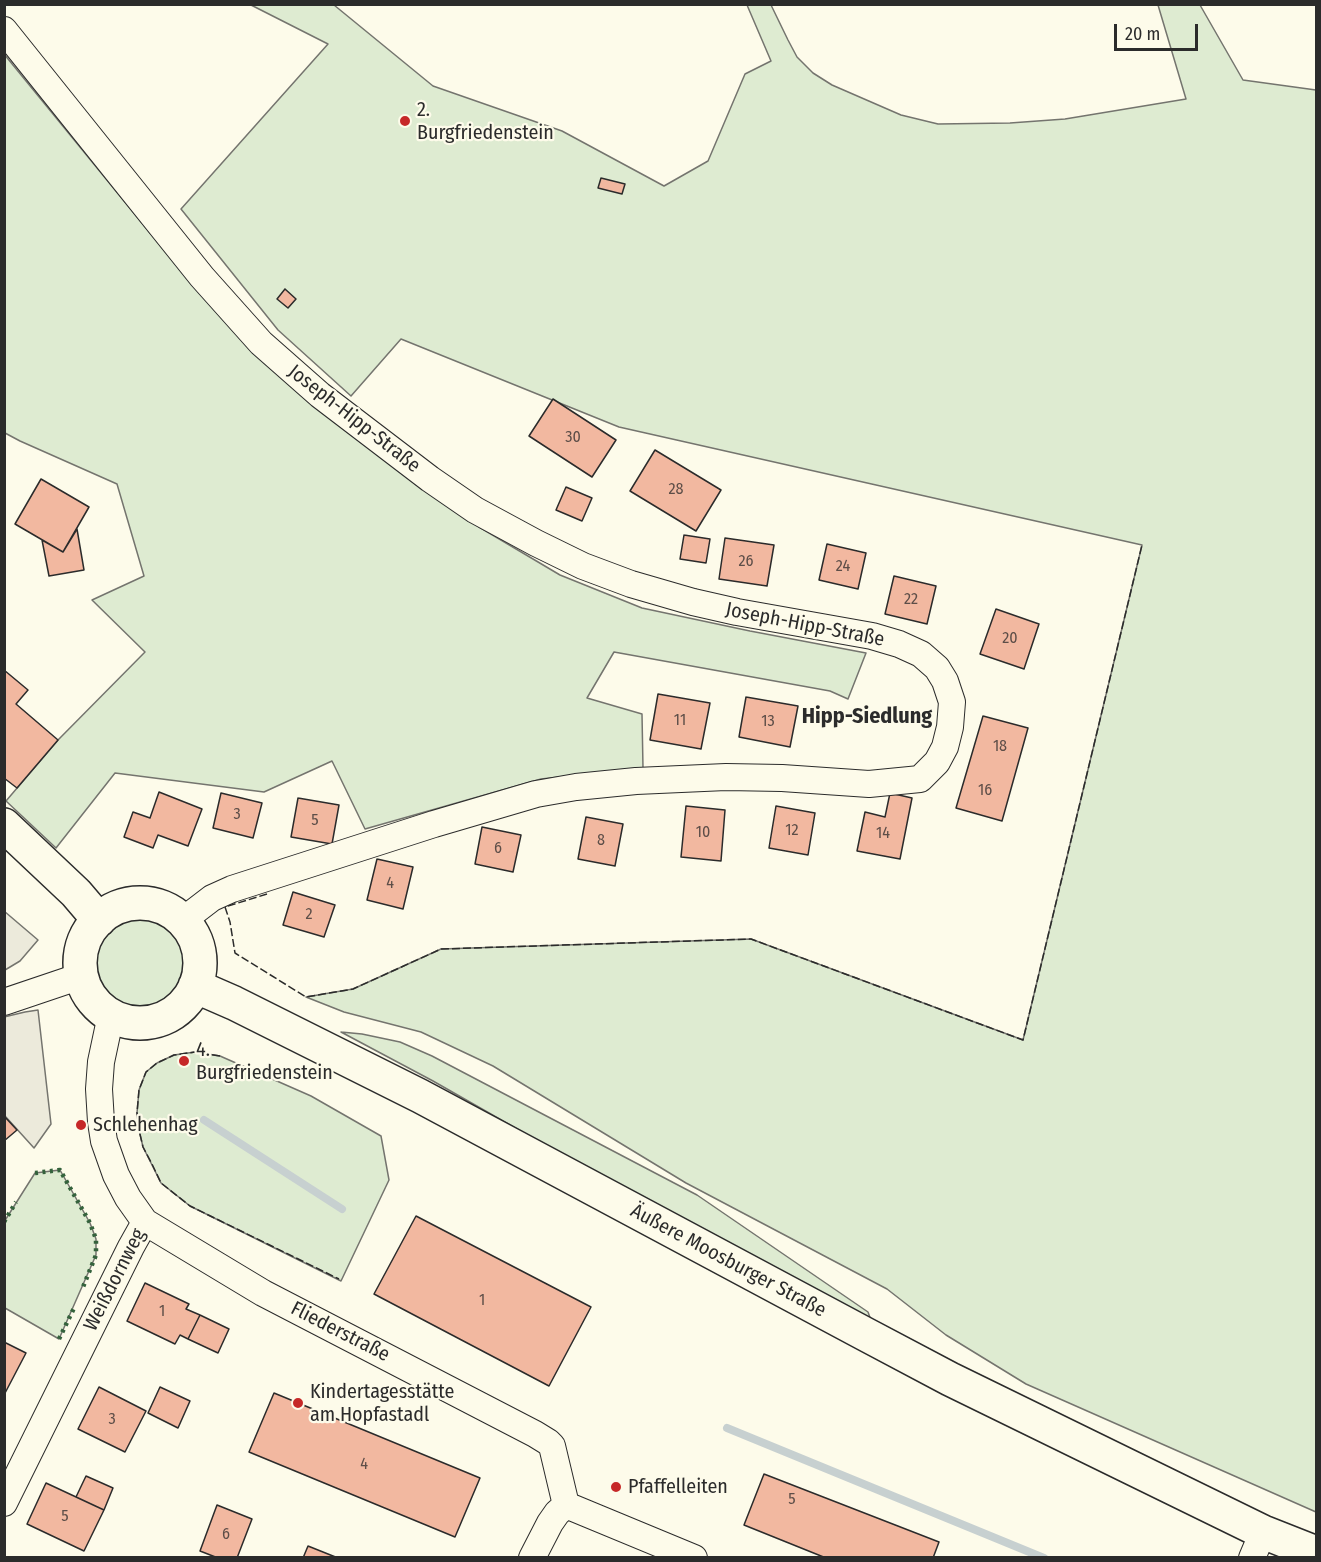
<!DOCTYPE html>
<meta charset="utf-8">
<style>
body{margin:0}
#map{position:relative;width:1321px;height:1562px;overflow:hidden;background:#fdfbea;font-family:"Fira Sans Condensed",sans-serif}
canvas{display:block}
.frame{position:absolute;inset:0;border:6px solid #2b2b2b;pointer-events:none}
.scale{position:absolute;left:1114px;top:24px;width:84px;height:27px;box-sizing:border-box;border:3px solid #2b2b2b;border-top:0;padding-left:8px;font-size:18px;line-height:21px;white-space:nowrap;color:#2b2b2b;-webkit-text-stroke:4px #fdfbea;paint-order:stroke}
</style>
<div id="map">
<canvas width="1321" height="1562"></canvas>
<div class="frame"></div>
<div class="scale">20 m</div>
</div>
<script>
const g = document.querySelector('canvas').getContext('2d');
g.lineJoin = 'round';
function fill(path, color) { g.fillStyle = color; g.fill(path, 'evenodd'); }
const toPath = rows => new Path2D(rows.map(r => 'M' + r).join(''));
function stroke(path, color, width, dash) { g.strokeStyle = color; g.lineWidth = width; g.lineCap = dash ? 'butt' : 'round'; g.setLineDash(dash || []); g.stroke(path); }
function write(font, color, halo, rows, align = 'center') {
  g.font = font + ' "Fira Sans Condensed",sans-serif'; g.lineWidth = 4.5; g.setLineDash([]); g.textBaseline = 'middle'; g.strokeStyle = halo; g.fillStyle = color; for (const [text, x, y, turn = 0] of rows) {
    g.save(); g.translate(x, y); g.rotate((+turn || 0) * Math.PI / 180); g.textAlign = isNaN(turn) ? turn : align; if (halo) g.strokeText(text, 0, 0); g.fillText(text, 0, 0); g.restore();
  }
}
const green = toPath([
 [251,5,334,5,433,86,562,131,664,186,708,161,745,74,771,61,747,5,771,5,788,40,797,57,813,73,832,85,901,115,938,124,1010,123,1065,119,1186,99,1158,5,1200,5,1243,80,1316,90,1316,1512,1026,1384,946,1335,887,1289,686,1183,493,1066,421,1032,344,1012,306,997,353,989,441,949,751,939,1023,1040,1142,545,619,427,401,339,351,396,278,330,181,209,328,44,251,5],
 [4,54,151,234,354,433,479,527,560,575,642,608,750,631,866,653,848,699,830,691,614,652,587,698,642,714,643,768,541,779,365,829,332,761,264,792,115,773,56,848,6,801,58,740,145,652,92,600,144,576,117,484,20,441,5,433,4,54],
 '95 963a45 45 0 1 1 90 0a45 45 0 1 1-90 0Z',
 [341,1032,362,1034,400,1042,432,1056,697,1195,868,1312,876,1334,433,1081,341,1032],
 [195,1052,220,1056,311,1096,381,1136,389,1180,341,1281,190,1206,161,1183,143,1147,139,1130,137,1113,139,1090,146,1072,157,1063,174,1055,195,1052],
 [60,1170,90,1223,96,1239,96,1255,59,1339,5,1308,4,1222,35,1173,60,1170]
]);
const parking = toPath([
 [4,911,38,940,20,961,5,970,4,911],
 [38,1010,51,1124,34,1148,5,1116,4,1017,25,1012,38,1010]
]);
const stream = toPath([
 [204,1120,342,1209],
 [727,1428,1044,1558]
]);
const building = toPath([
 [601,178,625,184,622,194,598,188,601,178],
 [285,289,296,299,288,308,277,299,285,289],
 [553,399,616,440,592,477,529,436,553,399],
 [655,450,721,490,696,531,630,491,655,450],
 [41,479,89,507,63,552,15,524,41,479],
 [566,487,592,498,582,521,556,510,566,487],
 [77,529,84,570,49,576,42,540,63,552,77,529],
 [684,535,710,539,706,563,680,559,684,535],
 [725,538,774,545,767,586,719,579,725,538],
 [827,544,866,553,858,589,819,580,827,544],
 [894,576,936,586,927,624,885,614,894,576],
 [996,609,1039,624,1024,669,980,654,996,609],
 [4,670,28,690,16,704,58,740,17,788,4,778,4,670],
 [658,694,710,703,701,749,650,740,658,694],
 [746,697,798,706,790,747,739,737,746,697],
 [983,716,1028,728,1002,821,956,808,983,716],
 [159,792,202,809,188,846,158,835,153,848,124,837,133,812,150,818,159,792],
 [221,793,262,803,253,838,213,828,221,793],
 [890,793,912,798,900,859,857,851,865,812,885,817,890,793],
 [298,798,339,805,332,844,291,837,298,798],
 [686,806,725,810,721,861,681,857,686,806],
 [776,806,815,813,808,855,769,848,776,806],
 [586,817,623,824,615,866,578,859,586,817],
 [482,827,521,835,513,872,475,864,482,827],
 [377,859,413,867,403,909,367,900,377,859],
 [293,892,335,905,324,937,283,925,293,892],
 [4,1116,17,1130,4,1141,4,1116],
 [416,1216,591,1307,549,1386,374,1294,416,1216],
 [145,1283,189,1304,186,1309,200,1315,188,1339,180,1335,175,1344,127,1321,145,1283],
 [200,1315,229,1329,218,1353,188,1339,200,1315],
 [4,1342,26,1353,4,1395,4,1342],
 [99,1387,146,1411,125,1452,78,1429,99,1387],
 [160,1387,190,1401,178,1428,148,1413,160,1387],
 [274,1393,480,1478,455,1537,249,1452,274,1393],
 [764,1474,939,1542,933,1558,826,1558,744,1525,764,1474],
 [86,1476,113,1488,104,1510,76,1497,86,1476],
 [46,1483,104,1510,84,1551,27,1524,46,1483],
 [217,1505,252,1519,237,1558,218,1558,200,1551,217,1505],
 [308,1546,338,1558,303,1558,308,1546]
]);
const street = toPath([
 [4,30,202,277,261,343,320,395,430,479,475,510,536,543,583,566,631,584,693,602,737,612,872,636,899,644,921,654,937,668,945,681,952,702,950,727,945,747,937,762,920,779,869,784,782,778,726,777,636,781,576,787,536,794,434,824,232,889,212,898,182,921],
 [4,1002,81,976],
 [111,1015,101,1062,99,1089,101,1122,104,1141,116,1175,128,1198,145,1222,263,1293,535,1434,548,1442,552,1446,566,1505,694,1558],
 [4,1503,131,1247,145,1222],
 [532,1558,550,1523,557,1513,566,1505],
 [1252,1558,1263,1532]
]);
const secondary = toPath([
 [4,825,76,893,99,920],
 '80 963a60 60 0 1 1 120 0a60 60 0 1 1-120 0Z',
 [195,986,234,1003,420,1096,865,1334,950,1379,1263,1532,1316,1553]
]);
const hedge = toPath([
 [35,1173,60,1170,90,1223,96,1239,96,1255,83,1287],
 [4,1222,16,1202],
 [59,1339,75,1306]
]);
const fence = toPath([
 [267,894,225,907,230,922,235,953,306,997,353,989,441,949,751,939,1023,1040,1142,545],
 [220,1056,195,1052,174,1055,157,1063,146,1072,139,1090,137,1113,139,1130,143,1147,152,1164,161,1183,190,1206,339,1279]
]);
const markers = [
 [405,121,6,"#c62828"],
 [184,1061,6,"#c62828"],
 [81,1125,6,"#c62828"],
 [298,1403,6,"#c62828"],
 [616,1487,6,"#c62828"]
];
const numberNames = [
 ["30",573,438],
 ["28",676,490],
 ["26",746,562],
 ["24",843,567],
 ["22",911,600],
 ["20",1010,639],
 ["11",680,721],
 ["13",768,722],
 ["18",1000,747],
 ["16",985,791],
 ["3",237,815],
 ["5",315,821],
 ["12",792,831],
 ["10",703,833],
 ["14",883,834],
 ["8",601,841],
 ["6",498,849],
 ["4",390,884],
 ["2",309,915],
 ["1",482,1301],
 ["1",162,1312],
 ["3",112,1420],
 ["4",364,1465],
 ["5",792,1500],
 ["5",65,1517],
 ["6",226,1535]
];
const poiNames = [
 ["2.",417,110],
 ["Burgfriedenstein",417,133],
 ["4.",196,1050],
 ["Burgfriedenstein",196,1073],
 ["Schlehenhag",93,1125],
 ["Kindertagesstätte",310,1392],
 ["am Hopfastadl",310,1415],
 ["Pfaffelleiten",628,1487]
];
const streetNames = [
 ["Joseph-Hipp-Straße",354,419,38],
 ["Joseph-Hipp-Straße",805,625,11],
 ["Äußere Moosburger Straße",728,1261,28],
 ["Weißdornweg",115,1280,-63],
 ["Fliederstraße",340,1332,27]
];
const quarterNames = [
 ["Hipp-Siedlung",867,717]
];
fill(green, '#deebd1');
stroke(green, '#74746e', 1.5);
fill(parking, '#eceadb');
stroke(parking, '#74746e', 1.5);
stroke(stream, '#c7d0d0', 8);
fill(building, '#f2b8a0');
stroke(building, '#2b2b2b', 1.5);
stroke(street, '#2b2b2b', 28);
stroke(secondary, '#2b2b2b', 36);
stroke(street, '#fdfbea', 26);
stroke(secondary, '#fdfbea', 33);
stroke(hedge, '#34623c', 4.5, [3, 4.5]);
stroke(fence, '#2b2b2b', 1.5, [8, 3]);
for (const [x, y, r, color] of markers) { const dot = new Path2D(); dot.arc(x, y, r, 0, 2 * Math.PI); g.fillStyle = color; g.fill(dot); stroke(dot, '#fdfbea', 2); }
write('16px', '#5d4e48', null, numberNames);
write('20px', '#2b2b2b', '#fdfbea', poiNames, 'left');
write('20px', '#2b2b2b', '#fdfbea', streetNames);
write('bold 22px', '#2b2b2b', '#fdfbea', quarterNames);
</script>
